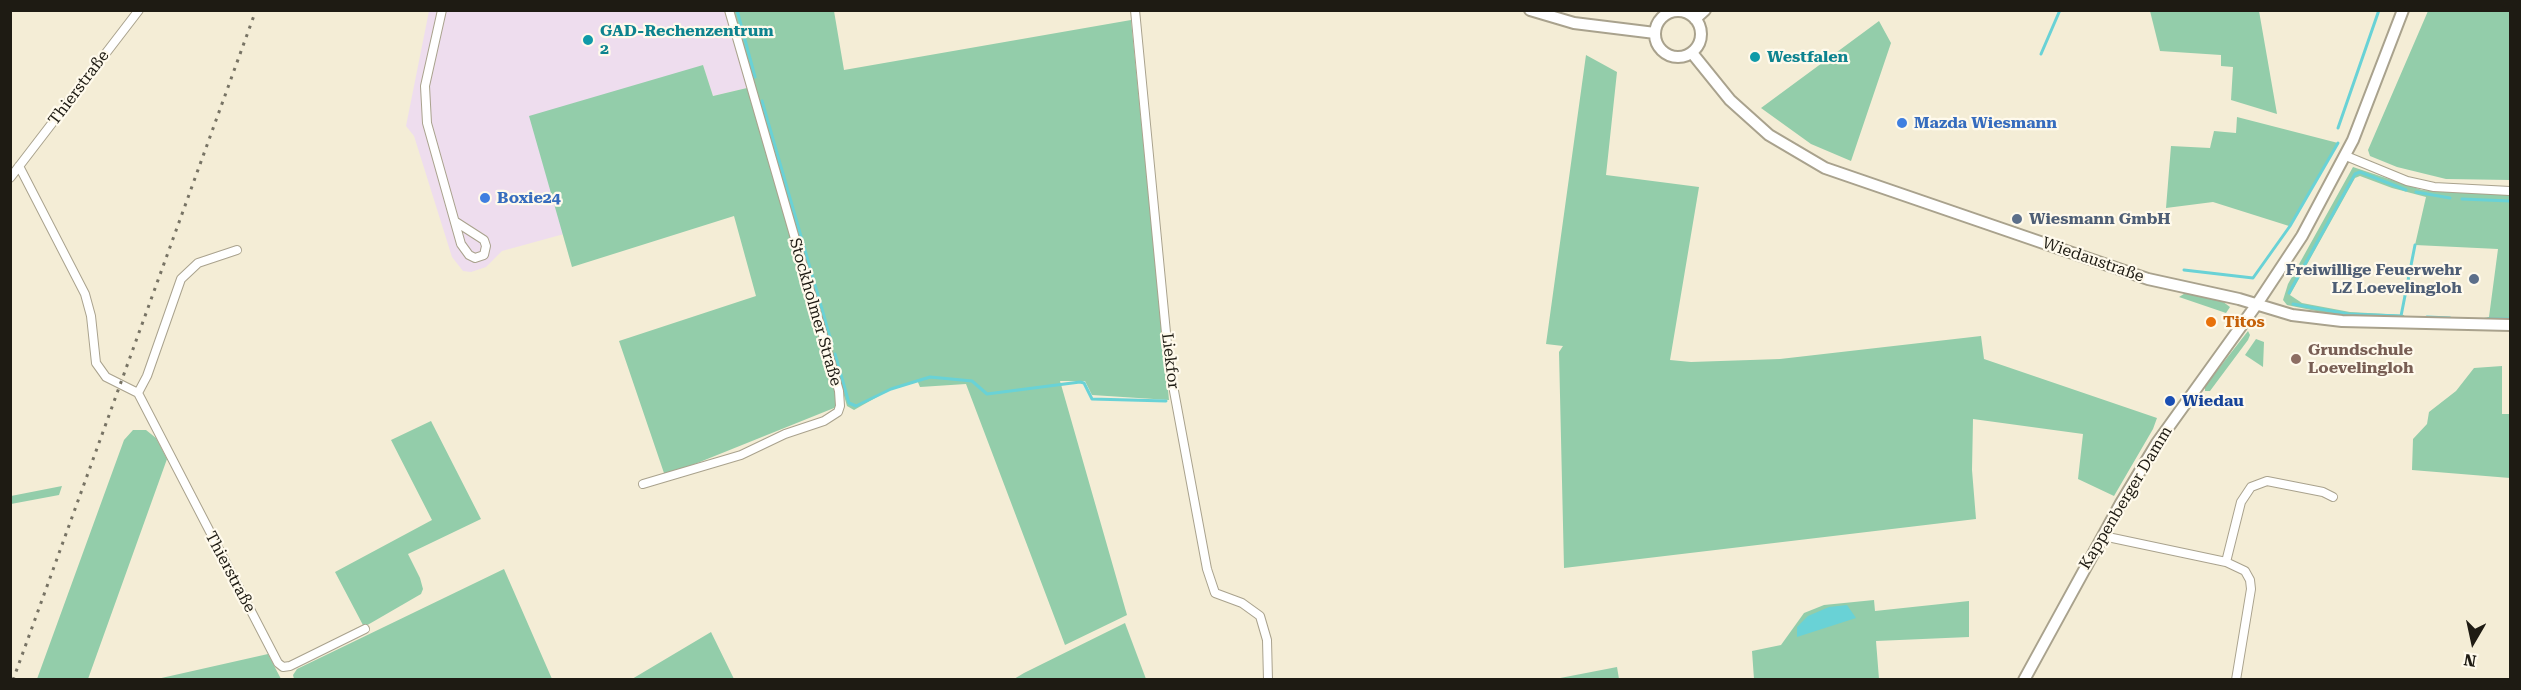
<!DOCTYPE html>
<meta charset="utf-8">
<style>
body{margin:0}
#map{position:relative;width:2521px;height:690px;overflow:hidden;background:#f4edd6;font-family:"Roboto Serif",serif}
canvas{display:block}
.frame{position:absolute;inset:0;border:12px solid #1e1b13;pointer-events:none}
.north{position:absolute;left:2443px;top:612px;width:60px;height:60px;-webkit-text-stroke:4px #fffaec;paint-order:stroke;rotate:189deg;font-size:16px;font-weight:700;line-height:24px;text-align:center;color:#1e1b13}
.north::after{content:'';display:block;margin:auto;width:21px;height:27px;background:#1e1b13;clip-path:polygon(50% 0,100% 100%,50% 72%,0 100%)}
</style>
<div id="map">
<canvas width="2521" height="690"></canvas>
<div class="frame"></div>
<div class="north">N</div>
</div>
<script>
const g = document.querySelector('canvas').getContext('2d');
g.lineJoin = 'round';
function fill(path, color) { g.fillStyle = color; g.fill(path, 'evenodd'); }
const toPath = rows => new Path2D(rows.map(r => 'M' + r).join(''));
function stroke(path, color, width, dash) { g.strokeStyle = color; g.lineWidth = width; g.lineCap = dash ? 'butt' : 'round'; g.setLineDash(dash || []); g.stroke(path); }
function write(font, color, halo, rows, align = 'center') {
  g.font = font + ' "Roboto Serif",serif'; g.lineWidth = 4.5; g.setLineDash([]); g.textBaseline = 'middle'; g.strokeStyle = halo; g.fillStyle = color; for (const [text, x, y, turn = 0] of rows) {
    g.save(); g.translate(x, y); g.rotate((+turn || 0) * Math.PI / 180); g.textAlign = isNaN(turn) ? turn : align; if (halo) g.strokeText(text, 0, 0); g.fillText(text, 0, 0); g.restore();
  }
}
const industrial = toPath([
 [429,11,724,11,747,88,713,96,703,65,539,150,564,234,502,251,486,267,471,272,463,271,452,257,414,136,406,126]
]);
const green = toPath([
 [733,11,834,11,844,70,1131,20,1169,400,1092,395,1085,381,1060,381,1127,615,1065,645,966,384,920,387,917,380,891,389,854,410,847,406],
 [2150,11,2259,11,2277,114,2231,100,2233,67,2221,66,2221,55,2160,51],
 [2428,11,2510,11,2510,180,2446,179,2397,167,2370,156,2368,150],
 [1879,21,1891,43,1851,161,1811,144,1761,108],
 [1586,55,1617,72,1606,175,1699,187,1670,360,1691,362,1780,359,1981,336,1984,359,2157,418,2153,429,2114,496,2078,479,2083,434,1973,419,1972,470,1976,519,1564,568,1559,352,1563,346,1546,344],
 [703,65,713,96,747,88,839,406,665,476,619,341,756,296,734,216,572,267,529,116],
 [2237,117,2338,143,2289,226,2213,202,2166,208,2171,146,2210,148,2214,131,2236,133],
 [2353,167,2422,190,2510,195,2510,322,2484,317,2489,317,2498,249,2415,245,2426,197,2392,188,2360,176,2355,178,2290,295,2302,303,2350,312,2404,315,2405,319,2335,315,2287,305,2283,300,2288,284],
 [2187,292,2222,301,2230,307,2226,313,2179,297],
 [2248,331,2250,335,2248,340,2210,391,2205,391,2205,386],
 [2256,339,2264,342,2263,367,2245,355],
 [2502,366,2502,414,2510,414,2510,478,2412,470,2413,439,2427,424,2429,412,2456,391,2474,368],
 [431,421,481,519,408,554,420,578,423,589,421,594,364,627,335,572,432,520,391,440],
 [133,430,146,430,156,438,167,459,88,679,37,679,124,440],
 [62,486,59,495,11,504,11,496],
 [504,569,552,679,294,679,293,675,297,669],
 [1874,600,1875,611,1969,601,1969,637,1876,641,1879,679,1754,679,1752,651,1781,645,1804,613,1824,605],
 [1125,623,1146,679,1014,679,1024,673],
 [711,632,734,679,632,679],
 [268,654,281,679,157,679],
 [1617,667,1619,679,1555,679]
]);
const water = toPath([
 [1847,605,1856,618,1797,637,1797,627,1808,616,1829,607]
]);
const stream = toPath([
 [737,10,755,77],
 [2041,54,2060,10],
 [762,101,832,344],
 [2338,128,2379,10],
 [2416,192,2450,198],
 [2462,199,2510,201],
 [2184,270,2253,278,2290,226,2338,143],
 [2289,293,2355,174,2360,172,2406,190],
 [2293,304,2348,314,2401,316,2415,245],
 [2427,317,2450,318],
 [2488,319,2510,319],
 [835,354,849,403,856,406,891,389,930,377,972,381,987,394,1080,382,1084,383,1092,399,1166,401]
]);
const minor = toPath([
 [442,10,425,86,427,123,461,244,469,255,475,258,484,255,486,246,484,240,456,222],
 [1135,10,1169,364,1207,569,1215,593,1242,603,1260,616,1267,640,1268,680],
 [2346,156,2407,181,2434,187,2510,191],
 [19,166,85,294,91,316,96,363,106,377,138,393,147,376,181,279,198,263,237,250],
 [10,178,139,10],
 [138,393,278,663,283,667,290,666,365,629],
 [643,484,741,455,785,434,824,421,838,412,840,406,839,391,729,10],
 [2103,536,2226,562,2245,571,2250,580,2251,589,2236,680],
 [2226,562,2241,502,2251,487,2267,481,2323,492,2333,497]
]);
const secondary = toPath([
 [1530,10,1574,23,1655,33],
 '1655 34a23 23 0 1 1 46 0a23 23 0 1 1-46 0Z',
 [1695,19,1705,10],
 [1692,53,1730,100,1769,135,1825,168,2148,279,2239,299,2292,315,2342,321,2510,325],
 [2024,680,2121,503,2157,443,2257,304,2302,236,2353,140,2403,10]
]);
const rail = toPath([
 [13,680,256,10]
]);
const markers = [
 [588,40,6,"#0f9aa8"],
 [1755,57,6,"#0f9aa8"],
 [1902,123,6,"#3f7fe0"],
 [485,198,6,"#3f7fe0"],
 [2017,219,6,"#5c6f8a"],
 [2474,279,6,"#5c6f8a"],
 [2211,322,6,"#e8710a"],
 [2296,359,6,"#8d6e63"],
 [2170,401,6,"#1a4fb4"]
];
const cultureNames = [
 ["GAD-Rechenzentrum",600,31],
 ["2",600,49],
 ["Westfalen",1767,57]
];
const streetNames = [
 ["Thierstraße",79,88,-53],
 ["Wiedaustraße",2093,260,19],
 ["Stockholmer Straße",815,312,74],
 ["Liekfor",1170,361,83],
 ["Kappenberger Damm",2126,498,-59],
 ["Thierstraße",230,572,62]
];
const shopNames = [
 ["Mazda Wiesmann",1914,123],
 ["Boxie24",497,198]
];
const serviceNames = [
 ["Wiesmann GmbH",2029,219],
 ["Freiwillige Feuerwehr",2462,270,"right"],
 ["LZ Loevelingloh",2462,288,"right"]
];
const foodNames = [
 ["Titos",2223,322]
];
const educationNames = [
 ["Grundschule",2308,350],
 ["Loevelingloh",2308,368]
];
const transitNames = [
 ["Wiedau",2182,401]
];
fill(industrial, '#ede');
fill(green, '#93cdaa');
fill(water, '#69d2d6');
stroke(stream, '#69d2d6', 3);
stroke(minor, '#a9a28d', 10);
stroke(secondary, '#a9a28d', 14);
stroke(minor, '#fff', 8);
stroke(secondary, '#fff', 10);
stroke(rail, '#777364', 3, [3, 6]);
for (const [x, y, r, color] of markers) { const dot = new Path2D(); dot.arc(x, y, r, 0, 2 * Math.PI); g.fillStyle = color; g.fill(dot); stroke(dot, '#fffaec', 2); }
write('bold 16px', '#0d838f', '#fffaec', cultureNames, 'left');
write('16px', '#1e1b13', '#fffaec', streetNames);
write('bold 16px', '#366cbe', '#fffaec', shopNames, 'left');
write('bold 16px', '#4e5e75', '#fffaec', serviceNames, 'left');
write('bold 16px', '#c56008', '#fffaec', foodNames, 'left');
write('bold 16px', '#785e54', '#fffaec', educationNames, 'left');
write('bold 16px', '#164399', '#fffaec', transitNames, 'left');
</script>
